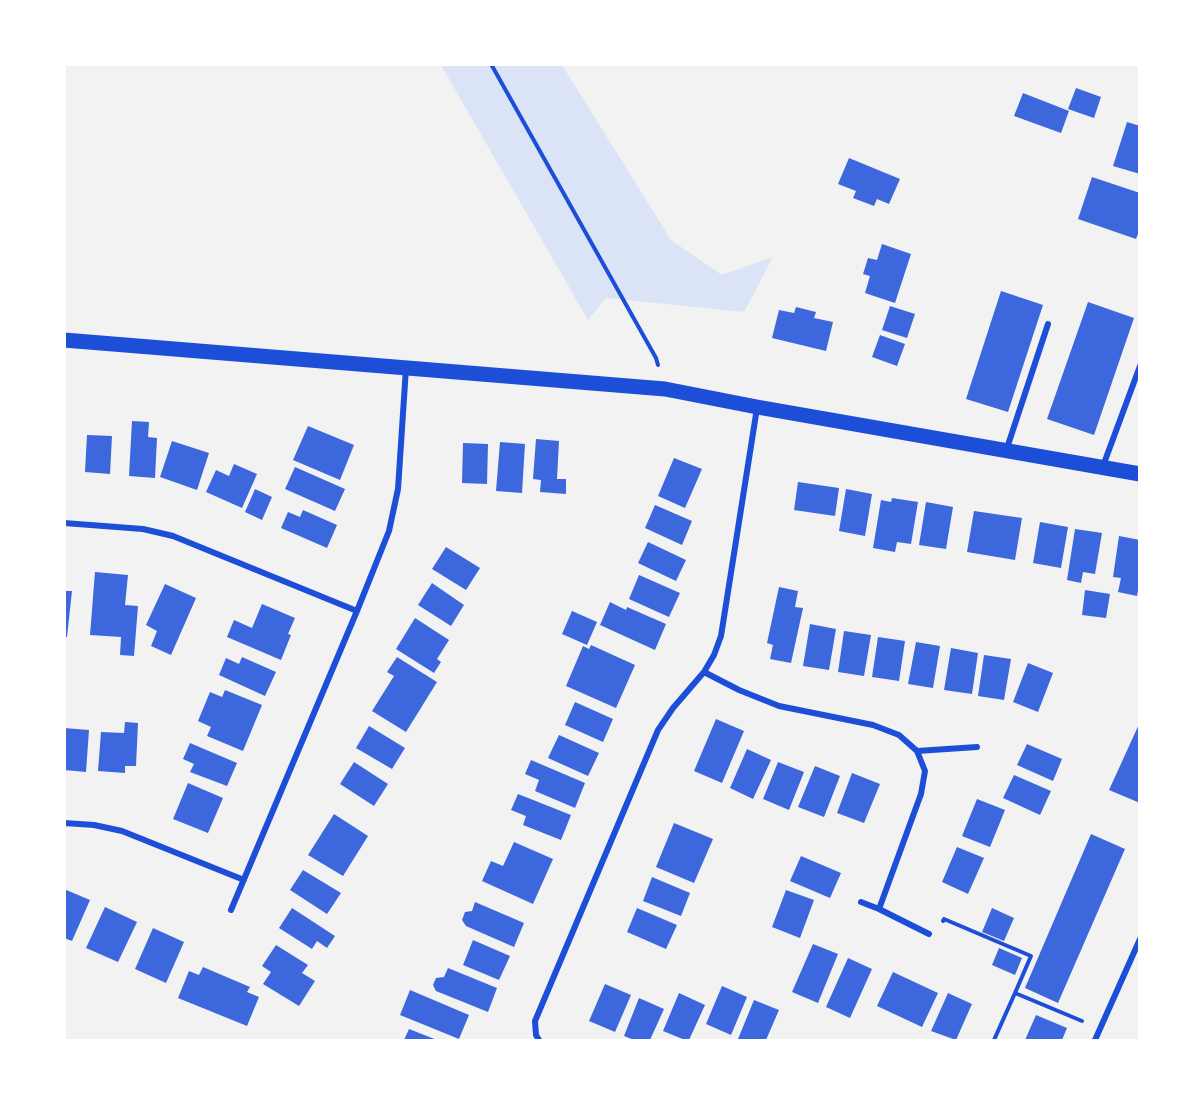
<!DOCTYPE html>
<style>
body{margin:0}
#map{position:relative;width:1204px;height:1105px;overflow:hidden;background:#f2f2f2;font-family:Mulish,sans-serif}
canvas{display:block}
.frame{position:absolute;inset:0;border:66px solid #fff;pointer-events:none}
</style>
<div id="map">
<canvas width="1204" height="1105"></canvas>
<div class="frame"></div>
</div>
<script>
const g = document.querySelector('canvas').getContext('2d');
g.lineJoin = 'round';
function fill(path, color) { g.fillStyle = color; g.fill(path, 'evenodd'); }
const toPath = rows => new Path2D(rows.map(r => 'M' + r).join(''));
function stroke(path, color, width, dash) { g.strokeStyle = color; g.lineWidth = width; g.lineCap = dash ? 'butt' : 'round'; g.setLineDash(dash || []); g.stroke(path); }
const green = toPath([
 [441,65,562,65,671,240,722,275,773,257,744,312,606,298,588,320]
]);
const building = toPath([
 [1076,88,1101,97,1094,118,1068,109],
 [1023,93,1069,111,1061,133,1014,116],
 [1127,122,1140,126,1140,174,1113,166],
 [849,158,900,179,889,204,877,199,874,206,853,198,856,191,838,184],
 [1092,177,1140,193,1140,229,1136,239,1078,219],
 [882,244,911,254,895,303,865,293,870,276,863,274,868,258,877,260],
 [1001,291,1043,305,1008,412,966,399],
 [1088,302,1134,318,1094,435,1047,419],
 [890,306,915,314,907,338,882,330],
 [796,307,816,312,814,318,833,322,826,351,772,338,779,310,794,313],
 [880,335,905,344,897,366,872,357],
 [132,421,149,422,148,437,157,438,155,478,129,476],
 [308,426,354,445,340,480,293,460],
 [87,435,112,436,110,474,85,472],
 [536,439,559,441,557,479,566,479,566,494,540,492,541,480,533,479],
 [172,441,209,453,197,490,160,477],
 [500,442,525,444,522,493,496,491],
 [463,443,488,444,487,484,462,483],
 [674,458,702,469,685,508,658,496],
 [234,464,257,474,242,508,206,492,216,470,229,476],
 [295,467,345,489,335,511,285,489],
 [798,482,839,488,835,516,794,510],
 [255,489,272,497,262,520,245,512],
 [846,489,872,494,865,536,839,531],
 [892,498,918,502,911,544,897,542,895,552,873,548,881,500,891,502],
 [926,502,953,507,946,549,919,545],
 [655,505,692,521,682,545,645,528],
 [303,510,337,525,327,548,281,528,288,512,300,517],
 [974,511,1022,518,1015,560,967,552],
 [1040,522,1068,527,1061,568,1033,563],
 [1075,529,1102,533,1095,574,1083,572,1081,583,1067,580],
 [1119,536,1140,540,1140,579,1137,596,1118,592,1121,578,1113,577],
 [648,542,686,560,676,581,638,563],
 [446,547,480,568,466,590,432,569],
 [95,572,128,575,125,605,138,606,134,656,120,655,121,637,90,635],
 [639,575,680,593,669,617,629,599],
 [432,583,464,605,451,626,418,605],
 [165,584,196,598,171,655,151,646,157,631,146,625],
 [779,587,798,591,795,607,803,608,791,663,770,659,773,645,767,643],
 [1085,590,1110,594,1106,618,1082,615],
 [64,591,72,591,67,637,64,637],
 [610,602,626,610,627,607,666,624,655,650,600,625],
 [262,604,295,618,288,634,291,635,281,660,227,637,234,620,252,628],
 [572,611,597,622,587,645,562,634],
 [415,618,449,640,437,659,441,662,434,673,396,649],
 [810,624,836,629,829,670,803,666],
 [844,631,871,635,864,676,838,672],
 [878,637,905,641,899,681,872,677],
 [916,642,940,646,933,688,908,684],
 [591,645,635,665,616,708,566,686,583,646,589,649],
 [951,648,978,653,972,694,944,690],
 [984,655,1011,659,1004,700,978,696],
 [242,657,276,672,265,696,219,675,226,658,239,664],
 [397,657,437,682,406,732,372,711,394,676,387,672],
 [1028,663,1053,673,1038,712,1013,702],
 [225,690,262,705,243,751,207,736,211,727,198,721,210,692,222,697],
 [575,702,613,719,603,742,565,725],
 [716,719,744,731,722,783,694,771],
 [125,722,138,723,136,766,125,766,125,773,98,771,101,732,124,733],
 [1140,722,1140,803,1109,790],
 [369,726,405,748,392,769,356,748],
 [64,728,89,730,86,772,64,770],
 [559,735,599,753,588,776,548,758],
 [190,743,237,763,227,786,190,772,194,764,183,759],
 [1027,744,1062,759,1053,781,1017,765],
 [747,749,771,760,753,799,730,788],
 [531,760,585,783,575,808,535,791,539,780,525,774],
 [354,762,388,784,374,806,340,784],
 [778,762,804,772,789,810,763,799],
 [815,766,840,776,824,817,798,807],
 [852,773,880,784,864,823,837,813],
 [1014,775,1051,791,1040,815,1003,798],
 [188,783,223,798,208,833,173,819],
 [518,794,571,815,561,840,523,825,526,816,511,810],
 [977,799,1005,810,990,847,962,836],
 [334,814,368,836,343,876,308,855],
 [674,823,713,839,694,883,656,867],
 [1091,834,1125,849,1058,1003,1025,988],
 [514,842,553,859,533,904,482,881,491,861,503,866],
 [957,847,984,858,968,894,942,882],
 [801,856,841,873,830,898,790,881],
 [303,870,341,893,327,914,290,890],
 [652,877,690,893,681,916,643,901],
 [64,889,90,900,72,941,64,938],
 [786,890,814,900,800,938,772,927],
 [475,902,524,923,514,947,466,926,462,920,465,912,472,911],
 [105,907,137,922,118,962,86,948],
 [292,908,335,936,327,948,317,941,312,949,279,928],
 [637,908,677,925,666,949,627,932],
 [992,908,1014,918,1004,941,982,932],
 [153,928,184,942,166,983,135,969],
 [473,940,510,956,499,980,463,965],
 [813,944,838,954,818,1003,792,992],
 [276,945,308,965,302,973,315,981,299,1006,263,984,271,972,262,966],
 [999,948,1022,958,1015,975,992,965],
 [848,958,872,969,850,1018,826,1007],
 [203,967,250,987,247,992,259,997,247,1026,178,998,189,971,199,975],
 [448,968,497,988,488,1012,436,991,433,985,436,978,444,977],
 [893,972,938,993,922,1027,877,1006],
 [605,984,631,995,615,1032,589,1021],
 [722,986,747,997,731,1035,706,1024],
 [410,990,469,1015,459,1039,400,1015],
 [679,993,705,1005,689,1040,685,1040,663,1031],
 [948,993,972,1004,956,1040,931,1031],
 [639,998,664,1009,650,1040,634,1040,624,1036],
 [754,1000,779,1010,766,1040,743,1040,738,1039],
 [1036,1015,1067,1028,1062,1040,1025,1040],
 [409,1029,437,1040,404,1040]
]);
const path = toPath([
 [491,64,656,358,658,365],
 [943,921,944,919,1031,956,1015,993],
 [994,1040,1015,993,1082,1021]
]);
const minor = toPath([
 [1006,451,1048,324],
 [1103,466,1140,366],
 [64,523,143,529,173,536,357,611],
 [704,672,739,690,779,706,873,725,899,735,917,751,925,771,921,794,879,909],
 [917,751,977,747],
 [64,823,94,825,122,831,244,880],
 [861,902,879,909,929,934],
 [231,910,357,611,389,531,398,489,406,368],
 [539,1040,536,1035,535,1021,658,730,673,708,704,672,714,655,721,636,757,408],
 [1095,1040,1140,939]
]);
const primary = toPath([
 [64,340,665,389,757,407,1140,474]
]);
fill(green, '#dbe4f7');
fill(building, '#3d67dc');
stroke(path, '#1d4ed8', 4);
stroke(minor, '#1d4ed8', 6);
stroke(primary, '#1d4ed8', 15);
</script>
